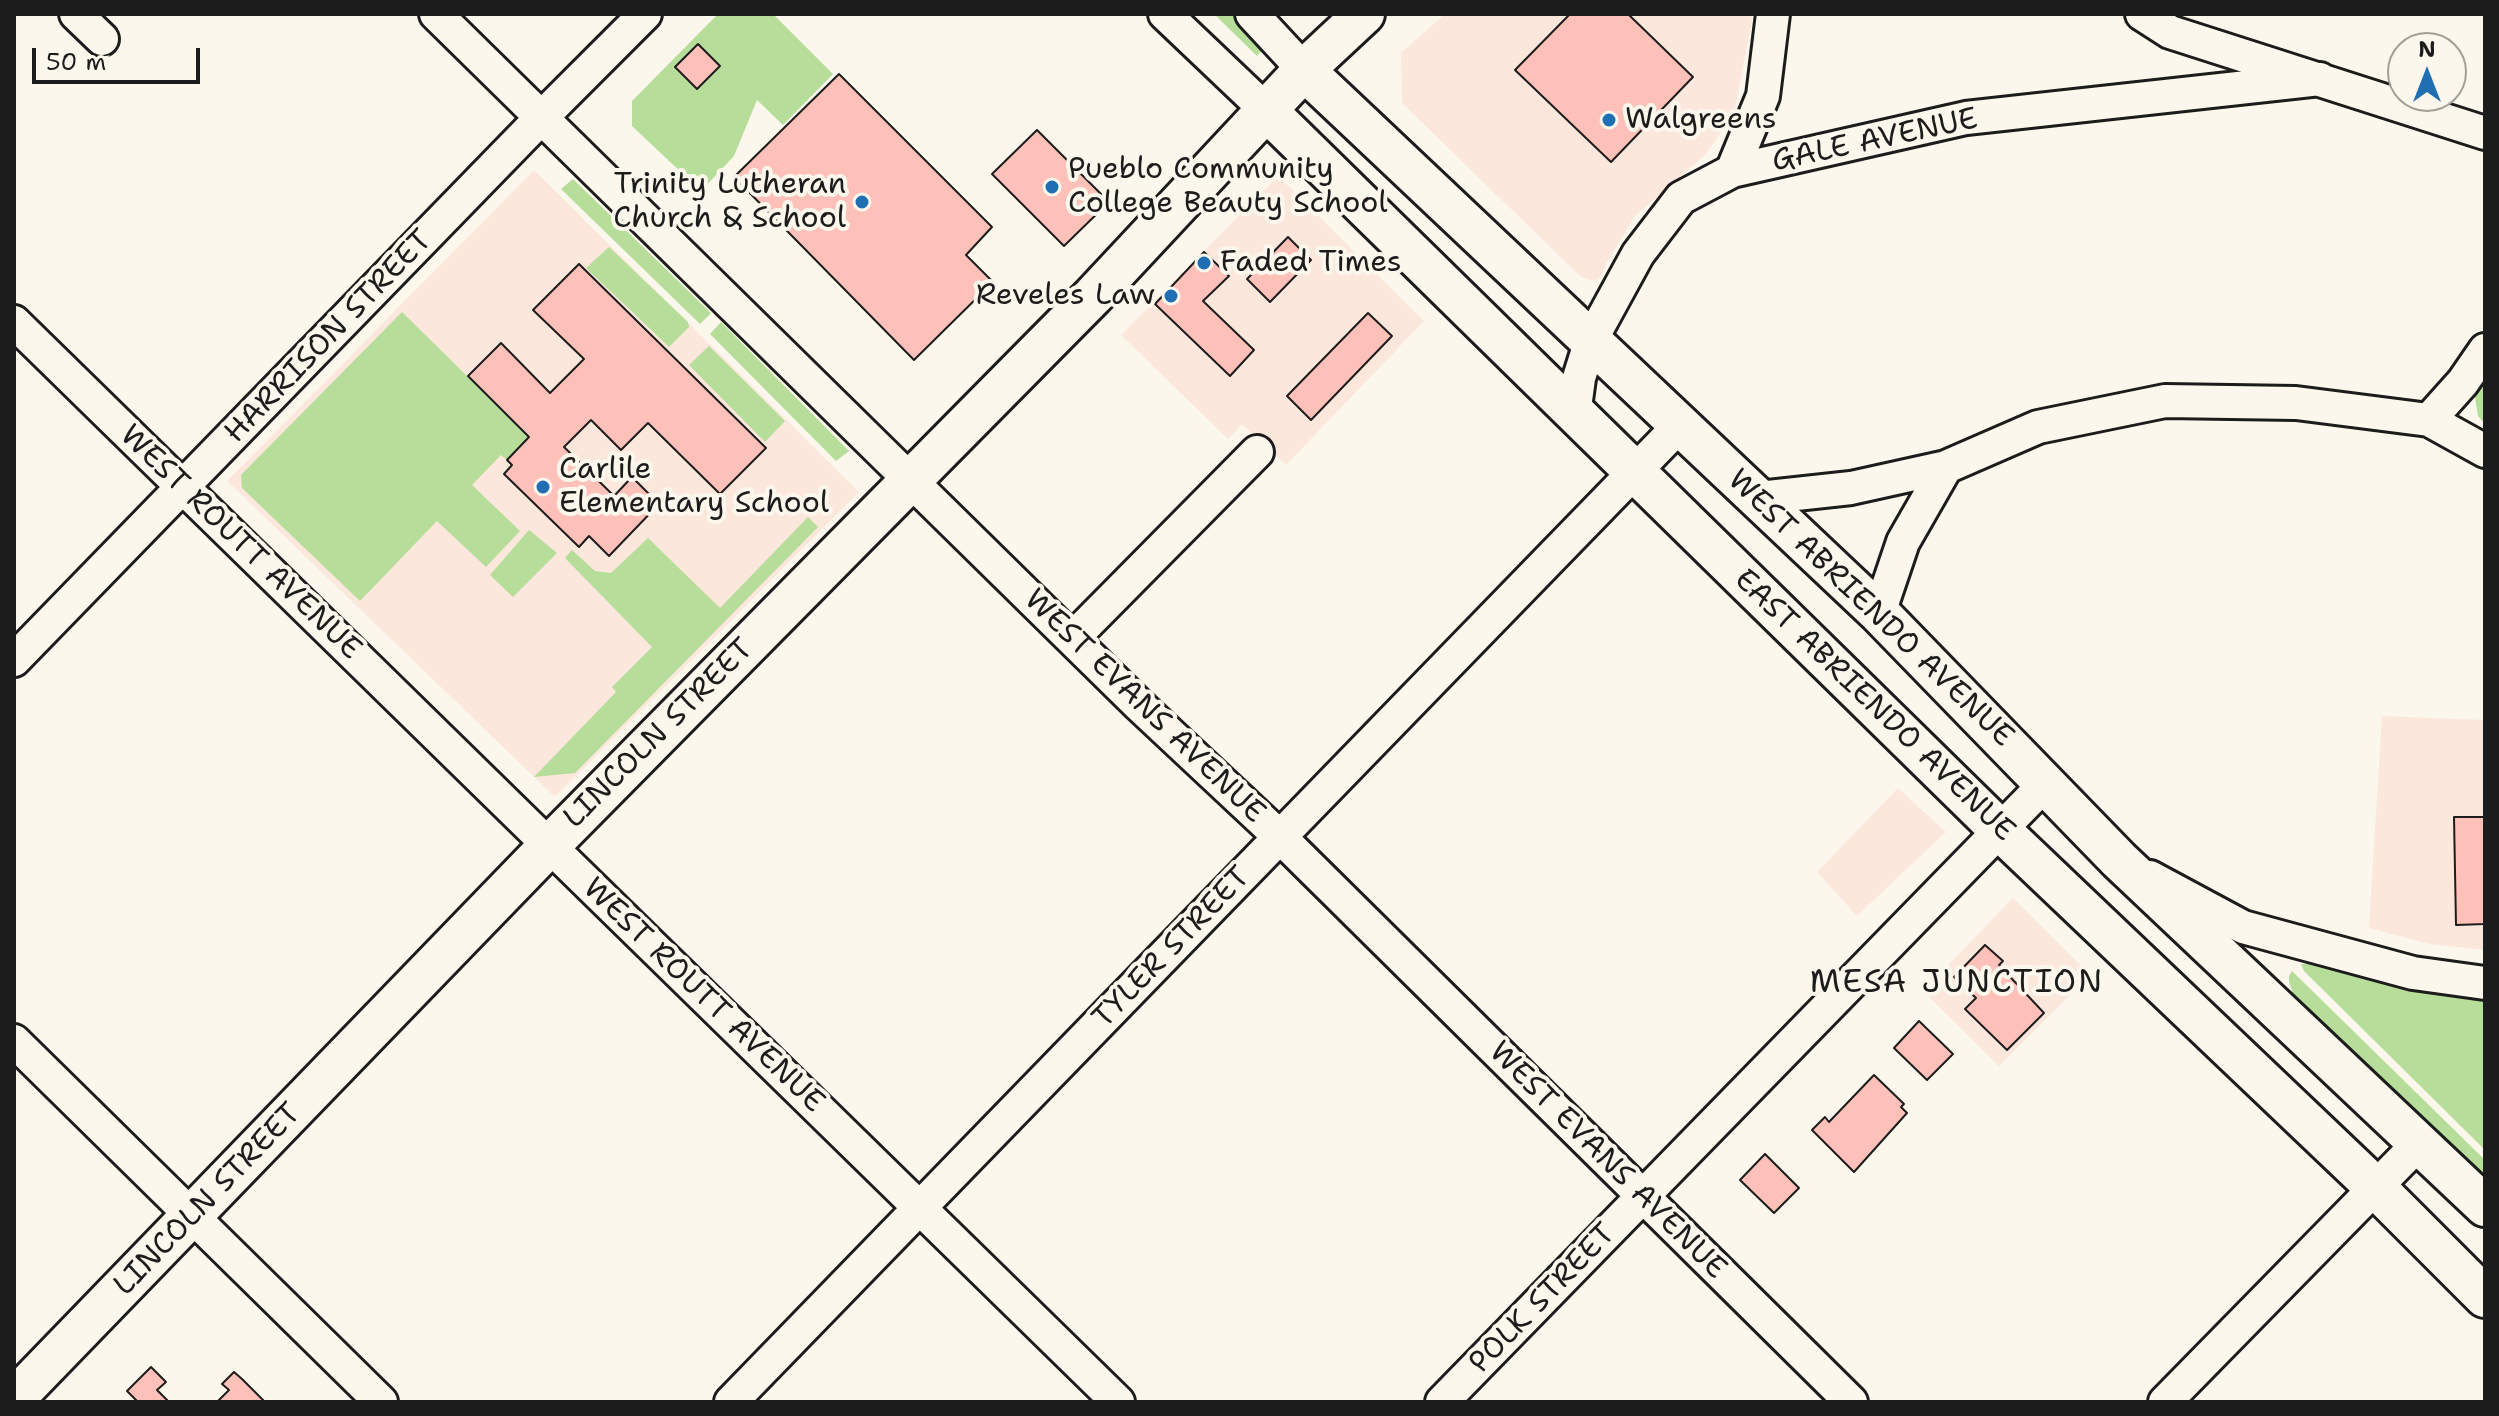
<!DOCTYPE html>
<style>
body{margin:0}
#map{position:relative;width:2499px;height:1416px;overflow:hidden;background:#fbf7ec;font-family:"Shantell Sans",sans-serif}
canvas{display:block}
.frame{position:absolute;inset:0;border:16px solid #1c1c1c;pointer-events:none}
.north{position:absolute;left:2387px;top:32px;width:80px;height:80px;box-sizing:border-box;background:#fbf7ec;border:2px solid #a29f99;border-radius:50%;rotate:0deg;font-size:22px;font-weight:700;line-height:32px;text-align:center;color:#1c1c1c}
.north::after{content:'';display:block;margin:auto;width:28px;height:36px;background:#1f6fb2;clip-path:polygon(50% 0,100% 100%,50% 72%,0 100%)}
.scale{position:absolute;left:32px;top:48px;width:168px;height:36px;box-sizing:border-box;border:4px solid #1c1c1c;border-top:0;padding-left:10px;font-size:24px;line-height:28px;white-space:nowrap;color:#1c1c1c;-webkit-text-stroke:6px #fbf7ec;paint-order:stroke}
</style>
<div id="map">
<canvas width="2499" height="1416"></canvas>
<div class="frame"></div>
<div class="north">N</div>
<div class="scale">50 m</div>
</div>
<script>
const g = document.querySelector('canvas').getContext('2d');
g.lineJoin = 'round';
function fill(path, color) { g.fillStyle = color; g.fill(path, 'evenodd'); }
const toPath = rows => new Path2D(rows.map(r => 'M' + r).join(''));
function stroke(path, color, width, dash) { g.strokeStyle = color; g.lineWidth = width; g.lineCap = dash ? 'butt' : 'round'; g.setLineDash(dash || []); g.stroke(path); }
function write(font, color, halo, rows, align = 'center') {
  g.font = font + ' "Shantell Sans",sans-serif'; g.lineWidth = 8; g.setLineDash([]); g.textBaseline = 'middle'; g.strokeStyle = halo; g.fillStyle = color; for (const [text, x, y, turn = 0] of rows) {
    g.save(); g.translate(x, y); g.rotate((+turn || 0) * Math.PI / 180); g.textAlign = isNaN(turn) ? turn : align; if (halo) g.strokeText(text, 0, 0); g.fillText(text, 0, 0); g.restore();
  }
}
const built = toPath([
 [1445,14,1751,14,1752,20,1734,114,1705,155,1635,216,1606,264,1602,276,1594,281,1581,277,1402,103,1401,53],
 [534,170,859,492,555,797,227,481],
 [1278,176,1424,321,1286,465,1242,424,1228,439,1121,335],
 [2382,716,2485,720,2485,950,2430,944,2369,928],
 [1898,788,1946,832,1857,916,1817,872],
 [2013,898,2090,975,1999,1066,1923,991]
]);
const green = toPath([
 [718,14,773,14,833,74,783,125,757,100,734,156,701,191,632,126,632,101],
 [698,44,720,66,697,89,675,68],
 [1214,14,1233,14,1266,46,1257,56],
 [573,179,711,313,700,324,561,189],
 [609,247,688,322,689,327,669,347,586,268],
 [402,312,529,437,507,460,501,455,472,485,520,531,486,567,437,521,360,601,242,488,241,475],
 [721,322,849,451,836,461,710,334],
 [709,346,785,421,765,442,689,365],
 [2485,378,2485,424,2478,416,2474,391],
 [808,517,818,527,575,773,534,777,616,692,612,687,652,647,565,558,572,550,595,571,611,573,648,538,720,608],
 [529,530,557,553,513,597,490,575],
 [2301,964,2313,964,2485,1000,2485,1150,2304,971],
 [2292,971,2485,1160,2485,1183,2293,993,2289,982,2289,976]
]);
const building = toPath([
 [1570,14,1628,14,1693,77,1611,162,1515,70,1570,14],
 [698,44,720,66,697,89,675,67,698,44],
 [839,74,992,227,966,255,993,282,914,360,734,177,839,74],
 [1037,130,1109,202,1064,246,992,174,1037,130],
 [1288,237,1311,260,1270,302,1247,279,1288,237],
 [1204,252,1229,276,1203,301,1254,350,1230,376,1155,304,1204,252],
 [579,264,766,448,720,494,648,423,621,450,591,420,564,447,614,496,632,477,659,504,609,556,589,536,579,547,504,474,512,465,507,460,529,437,468,376,501,343,550,393,584,359,533,310,579,264],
 [1368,313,1392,336,1311,420,1287,396,1368,313],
 [2454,817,2485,817,2485,924,2456,925,2454,817],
 [1985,945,2003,961,1999,965,2044,1013,2007,1050,1965,1009,1976,998,1954,977,1985,945],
 [1919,1021,1953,1054,1927,1080,1894,1048,1919,1021],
 [1874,1075,1904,1104,1901,1107,1907,1113,1854,1172,1812,1130,1825,1117,1829,1122,1874,1075],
 [1765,1154,1799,1188,1774,1213,1740,1180,1765,1154],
 [151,1367,166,1382,157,1390,169,1402,138,1402,127,1391,151,1367],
 [234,1372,242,1379,265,1402,217,1402,229,1390,222,1384,234,1372]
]);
const minor = toPath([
 [76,14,102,39],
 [436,14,1139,705,1280,837,1851,1402],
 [1165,14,1267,111],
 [1252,14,1304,70],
 [2142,14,2170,32,2485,133],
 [1732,171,1763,96,1773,14],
 [14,322,1118,1402],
 [1574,415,1579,378,1591,340,1638,254,1681,198,1732,171,1966,118,2320,79],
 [2429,420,2463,382,2485,350],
 [1759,498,1851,488,1946,467,2038,427,2165,401,2296,403,2429,420,2485,451],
 [1879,613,1903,542,1946,467],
 [1072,639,1257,452],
 [14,660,542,117,645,14],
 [2150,877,2243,927,2413,973,2485,983],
 [14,1041,381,1402],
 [731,1402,1679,426],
 [1442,1402,2046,783],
 [2165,1402,2420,1142]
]);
const major = toPath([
 [1304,70,1879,613,2119,860,2485,1206],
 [1267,111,2001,831,2376,1188,2485,1297],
 [14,1399,549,846,1093,296,1304,70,1364,14]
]);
const markers = [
 [1609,120,8,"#1f6fb2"],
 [1052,187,8,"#1f6fb2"],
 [862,202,8,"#1f6fb2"],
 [1204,263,8,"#1f6fb2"],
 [1171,296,8,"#1f6fb2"],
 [543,487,8,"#1f6fb2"]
];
const poiNames = [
 ["Walgreens",1625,120],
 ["Pueblo Community",1068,170],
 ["College Beauty School",1068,204],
 ["Trinity Lutheran",846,185,"right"],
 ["Church & School",846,219,"right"],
 ["Faded Times",1220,263],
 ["Reveles Law",1155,296,"right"],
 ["Carlile",559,470],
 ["Elementary School",559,504]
];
const streetNames = [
 ["GALE AVENUE",1875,141,-12],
 ["HARRISON STREET",329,337,-46],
 ["WEST ROUTT AVENUE",240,543,44],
 ["WEST ABRIENDO AVENUE",1870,609,44],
 ["EAST ABRIENDO AVENUE",1874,706,44],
 ["WEST EVANS AVENUE",1144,707,44],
 ["LINCOLN STREET",659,734,-45],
 ["TYLER STREET",1172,948,-46],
 ["WEST ROUTT AVENUE",703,996,44],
 ["WEST EVANS AVENUE",1607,1161,45],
 ["LINCOLN STREET",208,1200,-46],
 ["POLK STREET",1543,1299,-46]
];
const neighbourhoodNames = [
 ["MESA JUNCTION",1957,984]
];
fill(built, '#fce7dd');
fill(green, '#b6dd99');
fill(building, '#fdc1b9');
stroke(building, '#1c1c1c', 2);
stroke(minor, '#1c1c1c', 38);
stroke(major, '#1c1c1c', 46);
stroke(minor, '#fbf7ec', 32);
stroke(major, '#fbf7ec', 40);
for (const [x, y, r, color] of markers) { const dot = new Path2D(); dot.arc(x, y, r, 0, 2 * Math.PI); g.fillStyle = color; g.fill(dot); stroke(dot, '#fbf7ec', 3); }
write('30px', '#1c1c1c', '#fbf7ec', poiNames, 'left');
write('30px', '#1c1c1c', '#fbf7ec', streetNames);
g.letterSpacing = '2px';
write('32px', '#1c1c1c', '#fbf7ec', neighbourhoodNames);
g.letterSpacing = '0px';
</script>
